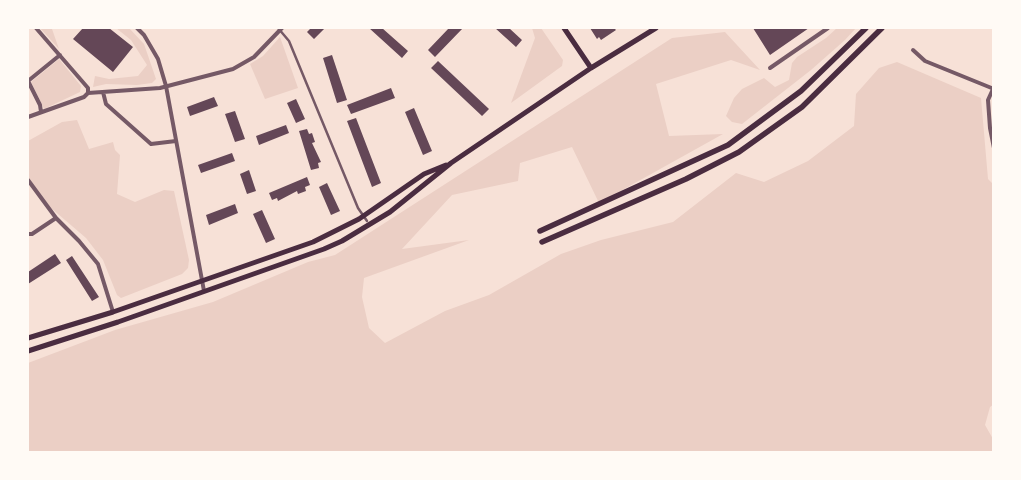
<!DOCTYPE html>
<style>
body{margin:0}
#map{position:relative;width:1021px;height:480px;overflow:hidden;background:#f7e1d7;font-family:"Titillium Web",sans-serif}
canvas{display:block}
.frame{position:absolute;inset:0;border:29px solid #fffaf5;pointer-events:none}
</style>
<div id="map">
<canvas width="1021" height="480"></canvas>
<div class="frame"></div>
</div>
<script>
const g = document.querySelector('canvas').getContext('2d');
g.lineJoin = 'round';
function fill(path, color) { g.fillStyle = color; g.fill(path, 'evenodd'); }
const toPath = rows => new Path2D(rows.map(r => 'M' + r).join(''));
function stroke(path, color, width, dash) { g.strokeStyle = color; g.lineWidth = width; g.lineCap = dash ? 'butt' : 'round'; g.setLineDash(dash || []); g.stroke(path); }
const green = toPath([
 [40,28,52,29,59,49],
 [116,28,129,28,144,44,156,79,152,83,137,85,106,84,93,87,95,76,109,79,138,76,147,65,131,40],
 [532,28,541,28,563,60,562,66,511,103,535,38],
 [837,28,856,28,845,40,811,70,742,124,732,122,726,116,734,98,742,89,764,78,775,87,789,80,792,63,797,57,826,38],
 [725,32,760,70,731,60,656,84,669,136,723,134,599,203,572,147,520,163,518,181,452,195,402,249,469,240,364,278,362,297,369,328,385,343,445,311,489,295,561,254,601,240,673,222,736,173,764,182,808,161,854,126,856,94,879,68,897,62,981,98,988,179,994,185,994,404,990,407,985,425,993,439,993,452,28,452,28,363,115,330,213,302,308,262,335,255,672,38],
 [280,37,298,88,265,99,250,64,263,56],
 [59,59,81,86,80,92,44,109,31,82],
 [77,120,89,149,113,142,115,150,120,155,117,194,135,202,164,190,174,191,189,260,188,268,182,274,121,298,117,295,103,260,86,238,51,208,28,179,28,141,62,122]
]);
const building = toPath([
 [83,28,109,28,133,47,113,72,73,39],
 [311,28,325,28,314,39,307,32],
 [369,28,382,28,408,51,402,58],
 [449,28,463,28,435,57,428,50],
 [495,28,509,28,522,40,516,47],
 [590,28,614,28,616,30,601,40,599,37,597,39],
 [753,28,809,28,770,55],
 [332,55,347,100,337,103,323,58],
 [438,61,489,109,482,116,431,68],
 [391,88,395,98,351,114,347,105],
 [214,97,218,106,190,116,187,107],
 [296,99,305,119,296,123,287,103],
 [414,108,432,151,423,155,405,112],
 [235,111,245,139,235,142,225,114],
 [356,118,381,183,372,187,347,121],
 [286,125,289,133,259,145,256,136],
 [307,129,309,134,312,133,315,142,312,143,321,162,318,163,319,168,311,170,299,131],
 [232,153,235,161,201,173,198,165],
 [249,170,256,191,247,194,240,174],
 [307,177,310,185,305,187,306,191,298,194,297,191,278,201,277,198,272,200,269,193],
 [327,183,340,211,331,215,319,187],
 [235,204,238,213,209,225,206,215],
 [262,210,275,239,266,243,253,214],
 [55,254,61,263,28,284,28,272],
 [72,256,99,297,92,301,66,260]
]);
const pedestrian = toPath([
 [278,28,289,41,358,208,367,221]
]);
const minor = toPath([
 [36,28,88,88,88,93],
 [137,28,144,35,158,59,166,86,204,291],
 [913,50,925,61,994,89],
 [770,68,828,28],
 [28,81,60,55],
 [28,81,40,105,41,112],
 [993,89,988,100,990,128,994,148],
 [103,92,106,104,151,144,176,141],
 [28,117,84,97,88,93,160,88,233,69,254,57,282,28],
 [28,180,56,218,79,241,98,264,113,312],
 [28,234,32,234,56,218]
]);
const secondary = toPath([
 [564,28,591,68],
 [28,338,113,312,313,242,359,219,424,174,446,165],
 [28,351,118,322,324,249,342,241,390,212,451,163,591,68,656,28]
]);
const trunk = toPath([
 [540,231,728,145,801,91,866,28],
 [542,242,686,179,739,152,802,107,882,28]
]);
fill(green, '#ebcfc5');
fill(building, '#644757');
stroke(pedestrian, '#755966', 2.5);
stroke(minor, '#755966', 4);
stroke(secondary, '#4a2c40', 5);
stroke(trunk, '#4a2c40', 5.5);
</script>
